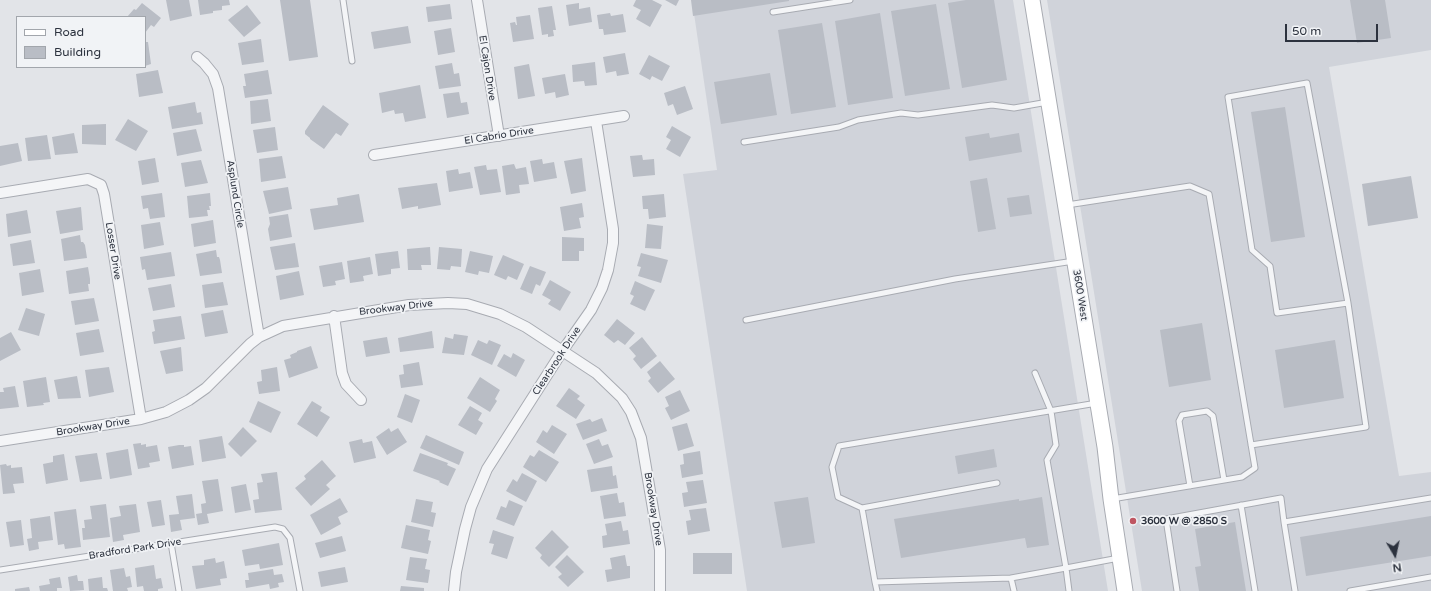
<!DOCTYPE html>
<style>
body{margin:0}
#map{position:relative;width:1431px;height:591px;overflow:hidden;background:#e2e4e8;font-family:"Varela Round",sans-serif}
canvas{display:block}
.legend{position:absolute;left:16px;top:16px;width:130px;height:52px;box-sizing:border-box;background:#f1f3f6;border:1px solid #a2a6ac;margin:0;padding:5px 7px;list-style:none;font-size:12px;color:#2c323e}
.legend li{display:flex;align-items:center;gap:8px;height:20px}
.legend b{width:20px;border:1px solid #a2a6ac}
.north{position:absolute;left:1375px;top:535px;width:40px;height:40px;-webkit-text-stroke:3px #f1f3f6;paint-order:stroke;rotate:171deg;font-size:11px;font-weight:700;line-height:16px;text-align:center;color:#2c323e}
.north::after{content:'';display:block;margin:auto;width:14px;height:18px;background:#2c323e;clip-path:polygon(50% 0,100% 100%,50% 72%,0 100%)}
.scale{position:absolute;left:1285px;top:24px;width:93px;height:18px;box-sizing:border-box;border:2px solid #2c323e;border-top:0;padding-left:5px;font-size:12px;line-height:14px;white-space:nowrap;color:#2c323e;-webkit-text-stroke:3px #f1f3f6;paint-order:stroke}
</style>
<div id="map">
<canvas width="1431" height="591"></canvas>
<ul class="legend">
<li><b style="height:5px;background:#fff"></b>Road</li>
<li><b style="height:11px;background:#b9bdc5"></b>Building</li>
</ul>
<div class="north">N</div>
<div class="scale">50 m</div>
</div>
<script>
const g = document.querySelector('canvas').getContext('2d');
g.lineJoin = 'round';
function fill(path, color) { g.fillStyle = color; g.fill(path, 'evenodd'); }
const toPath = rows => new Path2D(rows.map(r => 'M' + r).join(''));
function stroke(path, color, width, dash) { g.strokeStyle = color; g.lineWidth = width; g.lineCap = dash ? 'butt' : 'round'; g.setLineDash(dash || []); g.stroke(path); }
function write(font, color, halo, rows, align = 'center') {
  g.font = font + ' "Varela Round",sans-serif'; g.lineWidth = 3.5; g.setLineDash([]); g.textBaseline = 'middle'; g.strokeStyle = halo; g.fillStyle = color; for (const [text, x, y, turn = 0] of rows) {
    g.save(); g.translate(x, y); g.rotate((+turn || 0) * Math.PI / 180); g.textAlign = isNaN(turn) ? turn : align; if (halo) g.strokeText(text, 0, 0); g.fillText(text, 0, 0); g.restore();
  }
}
const built = toPath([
 [692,0,1013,0,1108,591,747,591,683,174,717,170],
 [1047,0,1431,0,1431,50,1329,67,1399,476,1431,472,1431,591,1142,591]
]);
const building = toPath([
 [166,0,189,0,192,16,170,21],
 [198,0,229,0,230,5,222,6,222,10,213,11,213,13,200,15],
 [280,0,310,0,318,57,289,61],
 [636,0,652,0,662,5,650,27,636,19,641,10,633,6],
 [665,0,679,0,676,6],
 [691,0,789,0,789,1,693,16],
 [966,0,994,0,1007,80,962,88,948,3],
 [1350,0,1385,0,1391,38,1357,43],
 [142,3,161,18,154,27,151,25,145,33,145,17,127,17,134,9,136,10],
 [579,3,579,9,590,7,592,22,569,26,566,5],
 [450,4,452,19,428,22,426,7],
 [936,4,950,89,905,96,891,11],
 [247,5,261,23,244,37,228,20],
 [552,6,556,30,553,30,554,36,548,37,548,34,542,35,538,8],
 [610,13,611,16,623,14,626,32,604,35,603,29,599,29,597,15],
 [880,13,893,98,848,105,835,21],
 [530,15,534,39,513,42,510,23,515,22,516,25,517,25,516,17],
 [822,23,836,107,791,114,778,30],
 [408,26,411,43,374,49,371,32],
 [451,28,455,52,438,55,434,31],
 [261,39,264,62,242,65,238,43],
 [145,42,148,42,151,64,145,66],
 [625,53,629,74,617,76,616,71,606,73,603,57],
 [649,55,670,66,662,81,652,76,650,80,639,74],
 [595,62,597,85,585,86,584,81,573,82,572,65],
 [452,63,454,74,459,73,461,86,439,89,435,66],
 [529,64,535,96,518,99,514,67],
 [158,70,163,93,139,97,136,74],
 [268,70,272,94,245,98,243,86,246,86,244,74],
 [770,73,777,115,721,124,714,82],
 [565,74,569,95,556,98,555,92,545,94,542,78],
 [420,85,426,118,405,122,403,113,395,114,394,110,382,113,379,93],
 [685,86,693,109,677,115,673,104,668,106,664,93],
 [459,92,461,103,467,102,469,114,447,118,443,94],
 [268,99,271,121,251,124,250,101],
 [195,102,197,113,201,112,203,124,172,129,168,107],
 [323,105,349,124,341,136,336,133,324,149,310,139,310,138,305,134,305,131],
 [1285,107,1305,237,1271,242,1251,112],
 [128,119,148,131,136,151,115,140],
 [106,124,106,145,82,144,82,125],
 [672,126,691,137,680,157,666,149,671,140,666,137],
 [275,127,278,150,257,153,253,130],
 [196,129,202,151,177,156,173,133],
 [74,133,78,153,55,155,52,137],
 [989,133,990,138,1019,133,1022,152,969,161,965,137],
 [47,135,51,159,28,161,25,138],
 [18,143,22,161,0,166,0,146],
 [642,155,643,160,654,159,655,175,633,177,630,156],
 [282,156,286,178,261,182,259,159],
 [155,158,159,182,142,185,138,161],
 [582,158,586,191,571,194,564,161],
 [542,159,543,164,554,162,557,178,534,182,530,161],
 [201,160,208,183,185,187,181,163],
 [514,164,516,169,526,167,529,184,519,185,520,193,506,195,502,166],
 [486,165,487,170,497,169,501,192,480,195,474,167],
 [458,169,459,174,470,172,473,188,449,192,446,171],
 [1411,176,1418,218,1368,226,1362,184],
 [987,178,996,229,978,232,970,181],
 [437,183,441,205,418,209,418,206,402,209,398,188],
 [288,187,292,209,269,214,263,191],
 [162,193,165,217,150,219,148,208,143,209,141,196],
 [210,193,211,206,209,206,210,210,207,210,208,216,189,218,187,196],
 [359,194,364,222,314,230,310,209,338,205,337,198],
 [664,194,666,217,649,219,648,209,643,209,642,196],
 [1029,195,1032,214,1010,217,1007,198],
 [582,203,584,217,579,218,581,228,564,231,560,207],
 [81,207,83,230,60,234,56,211],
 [27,210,31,233,8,237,6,214],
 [288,214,292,237,270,241,268,229,270,224,269,217],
 [213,220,216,243,194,247,191,224],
 [160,222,164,245,144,249,141,225],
 [647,224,663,226,661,249,645,248],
 [80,235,81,242,83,242,85,245,87,258,64,261,61,239],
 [562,237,584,238,584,251,579,251,579,261,562,261],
 [31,240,35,263,13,266,10,244],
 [295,243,299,267,275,270,270,247],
 [430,247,431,265,421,265,422,270,408,270,407,249],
 [439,247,462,249,461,267,451,266,450,270,437,269],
 [216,250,217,257,219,257,220,260,222,273,200,276,196,254],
 [398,251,400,268,391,269,391,274,378,276,375,254],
 [470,251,493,256,489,273,479,271,478,275,465,272],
 [171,252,175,276,147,280,145,269,142,270,140,257],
 [641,253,668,260,661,283,638,276,641,267,637,266],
 [503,255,524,264,517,280,508,276,506,280,494,275],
 [370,257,373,274,363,276,364,281,350,283,347,261],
 [342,262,345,279,335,281,336,285,323,287,319,266],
 [530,266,546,272,540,286,536,284,532,294,520,289],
 [88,267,90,279,90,284,88,284,89,291,69,294,66,271],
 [40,269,44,292,22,296,19,273],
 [299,271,304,295,280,300,276,276],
 [550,280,571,292,560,311,548,304,551,300,542,295],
 [635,281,655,290,645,311,630,304,634,296,630,294],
 [223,282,228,305,205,308,202,285],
 [171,284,175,307,153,311,148,288],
 [94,298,99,321,75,325,71,301],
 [26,308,45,314,39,336,18,330],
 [223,310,228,333,205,337,201,314],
 [181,316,185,339,154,344,152,332,155,331,153,320],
 [617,319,635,333,625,345,618,340,614,343,604,335],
 [1202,323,1211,380,1169,387,1160,330],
 [99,329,104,352,80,356,76,333],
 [432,331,434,348,400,352,398,338],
 [11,332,21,350,0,361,0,338],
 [454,334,468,336,464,355,442,353,445,337,453,339],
 [387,337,390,353,366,357,363,341],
 [642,337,657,356,641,369,633,359,636,356,629,348],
 [478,340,487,344,489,340,501,345,492,365,471,355],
 [1335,340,1344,398,1284,408,1275,350],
 [311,346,318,368,289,378,284,360,291,358,290,355,297,352,297,351],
 [181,347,183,371,166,374,160,351],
 [513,353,525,360,516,377,497,366,504,354,511,358],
 [660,361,675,379,658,393,648,381,651,378,647,372],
 [419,362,423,385,401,388,399,375,404,374,403,365],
 [109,367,114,392,89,397,85,370],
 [277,367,280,391,259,394,257,382,262,381,261,370],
 [77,376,81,398,58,399,54,380],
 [46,377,50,402,43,403,44,405,27,407,23,381],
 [480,377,500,390,495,399,497,401,490,412,467,398],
 [15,386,19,407,0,409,0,392,4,392,3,388],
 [569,388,580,396,577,399,585,405,576,419,556,406],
 [680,390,690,411,671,420,665,408,669,406,665,397],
 [405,394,420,400,412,423,397,417],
 [258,401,281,412,271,433,249,422],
 [312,401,322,407,320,411,330,417,317,437,297,424],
 [470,406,482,413,478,420,483,423,476,435,458,425],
 [602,418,607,431,583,440,576,424,590,419,592,422],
 [687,423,694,446,678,451,672,427],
 [552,425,567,434,554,454,536,442,543,430,547,433],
 [243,427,257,441,241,457,228,444],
 [389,428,391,432,398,428,407,442,387,455,376,437],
 [426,435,464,452,459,465,420,448],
 [222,436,226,458,202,462,199,440],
 [362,439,363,443,372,441,376,458,354,463,349,442],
 [599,439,602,446,608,444,613,457,594,464,586,444],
 [141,443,141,445,146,444,146,447,157,445,160,461,149,463,150,467,138,469,133,444],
 [179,445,184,445,184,447,191,446,194,465,172,469,168,447],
 [128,449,132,475,110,479,106,453],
 [994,449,997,467,958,474,955,456],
 [539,450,559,462,546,482,523,467,530,455,534,457],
 [700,451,703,474,682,478,680,465,684,464,683,454],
 [97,453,102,479,80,482,75,456],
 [420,453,448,463,447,465,456,469,448,486,439,482,440,481,413,471],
 [64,454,68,480,46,484,43,464,53,462,53,456],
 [322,460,336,476,326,485,330,489,311,506,295,488,306,479,304,476],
 [6,464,7,466,11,465,11,468,22,467,24,483,13,484,15,493,3,494,0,465],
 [612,466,613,476,616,475,618,488,591,492,587,470],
 [277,472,282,510,255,513,253,500,259,499,257,483,263,482,261,474],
 [522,473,537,481,526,502,506,491,513,479,517,482],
 [218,479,223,511,207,514,209,523,198,525,196,514,202,513,201,504,206,503,202,481],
 [703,480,707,503,684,507,682,493,688,492,686,482],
 [246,484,251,510,235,513,231,487],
 [617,493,619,503,624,502,626,516,604,519,600,496],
 [192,494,195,518,180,520,182,530,171,532,169,515,179,514,176,496],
 [808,497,815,543,782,548,774,502],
 [1042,497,1049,545,1027,548,1025,538,901,558,894,519,1019,499,1019,501],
 [340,498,348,512,338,517,341,524,321,535,310,515],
 [416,499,433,502,431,512,436,513,433,527,411,522],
 [161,500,165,525,152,527,147,502],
 [509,500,523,506,514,526,496,519,501,506,506,508],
 [106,504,110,537,83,540,82,528,85,528,84,520,92,519,90,506],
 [136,504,140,532,123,535,124,540,113,542,110,518,121,516,119,506],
 [706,508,710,531,688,535,686,521,691,520,689,510],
 [76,509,81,547,65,549,64,544,58,545,54,512],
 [50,516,53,540,38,542,39,549,29,551,27,539,32,538,30,519],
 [1431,516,1431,556,1306,576,1300,537],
 [21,520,24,545,10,547,6,522],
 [621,521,623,531,628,530,630,544,603,548,602,536,607,535,605,524],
 [1235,522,1246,591,1199,591,1195,567,1201,566,1195,529],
 [406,525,430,530,428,540,431,541,428,554,401,548],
 [493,530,514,537,507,559,491,554,494,544,489,543],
 [552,530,569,547,549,567,540,558,542,555,535,548],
 [342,536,346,551,320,558,315,543],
 [279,543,283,565,260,569,259,564,245,566,242,550],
 [693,553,732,553,732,574,693,574],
 [567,555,584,572,568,587,558,577,562,574,555,567],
 [625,555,627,566,630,566,630,578,607,582,605,570,612,569,610,558],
 [410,557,427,559,425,569,430,570,428,583,406,580],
 [215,558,216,563,224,561,227,578,220,579,221,585,196,589,192,566,204,565,204,560],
 [154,565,156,579,161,578,163,588,158,589,158,591,144,591,143,586,137,587,135,568],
 [345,567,348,582,321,587,318,572],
 [124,568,126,577,130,576,132,587,127,588,128,591,113,591,110,570],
 [273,569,274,575,282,574,284,582,278,583,279,587,270,589,269,584,246,588,245,580,249,580,248,573],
 [77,575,78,581,83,581,84,590,70,591,68,577],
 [60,577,62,588,57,588,57,591,40,591,39,586,50,584,49,579],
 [102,577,103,588,107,588,108,591,89,591,88,579],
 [401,586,424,588,424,591,400,591],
 [29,587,30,591,15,591,15,589]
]);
const lane = toPath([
 [343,0,352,61],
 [773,12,850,0],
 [744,142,839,127,858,120,901,113,918,115,992,105,1014,108,1048,102],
 [1067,205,1190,186,1209,194,1255,468,1242,477,1112,499],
 [746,320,955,279,1074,261],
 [1251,445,1366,427,1348,303,1307,83,1228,97,1252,250,1270,266,1277,313,1348,303],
 [997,483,862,508,875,582,1011,578,1066,568,1047,460,1056,445,1051,411,1035,373],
 [1190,486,1179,421,1182,415,1207,411,1213,416,1224,480],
 [1241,505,1255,591],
 [862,508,838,497,832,467,839,446,1097,403],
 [1284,522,1295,591],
 [171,543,179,591],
 [0,570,275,527,283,529,290,538,300,591],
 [1011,578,1014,591],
 [875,582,877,591],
 [1069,591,1066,568,1119,558],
 [1177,591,1166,519,1281,498,1284,522,1431,498],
 [1350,591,1431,577]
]);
const street = toPath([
 [477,0,499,136],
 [197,57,204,63,213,74,218,88,259,337],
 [374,155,624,116],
 [0,193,88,179,101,185,104,194,141,419],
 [334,316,342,373,346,384,361,400],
 [0,441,141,419,166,412,189,400,206,388,250,344,259,337,283,326,409,305,448,303,467,304,500,314,526,327,596,373,622,398,631,412,641,438,660,550,660,591],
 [454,591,456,572,465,529,471,507,487,469,563,350,591,310,602,288,608,270,613,243,613,229,596,121]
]);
const secondary = toPath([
 [1032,0,1105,447,1111,499,1125,591]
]);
const markers = [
 [1133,521,4,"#bf5561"]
];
const streetNames = [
 ["El Cajon Drive",487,68,81],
 ["El Cabrio Drive",499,136,-9],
 ["Asplund Circle",235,194,81],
 ["Losser Drive",113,251,81],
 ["3600 West",1080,295,81],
 ["Brookway Drive",396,308,-7],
 ["Clearbrook Drive",557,361,-57],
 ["Brookway Drive",93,427,-9],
 ["Brookway Drive",653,509,81],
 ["Bradford Park Drive",135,549,-9]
];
const poiNames = [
 ["3600 W @ 2850 S",1141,521]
];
fill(built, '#d0d3da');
fill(building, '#b9bdc5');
stroke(lane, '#a8abb2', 7);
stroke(street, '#a8abb2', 12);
stroke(secondary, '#a8abb2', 17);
stroke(lane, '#f4f5f7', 5);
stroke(street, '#f4f5f7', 10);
stroke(secondary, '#fff', 15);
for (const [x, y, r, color] of markers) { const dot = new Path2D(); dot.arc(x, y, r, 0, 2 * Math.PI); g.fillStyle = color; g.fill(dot); stroke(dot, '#f1f3f6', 1.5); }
write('10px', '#2c323e', '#f1f3f6', streetNames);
write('bold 10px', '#2c323e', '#f1f3f6', poiNames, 'left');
</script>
